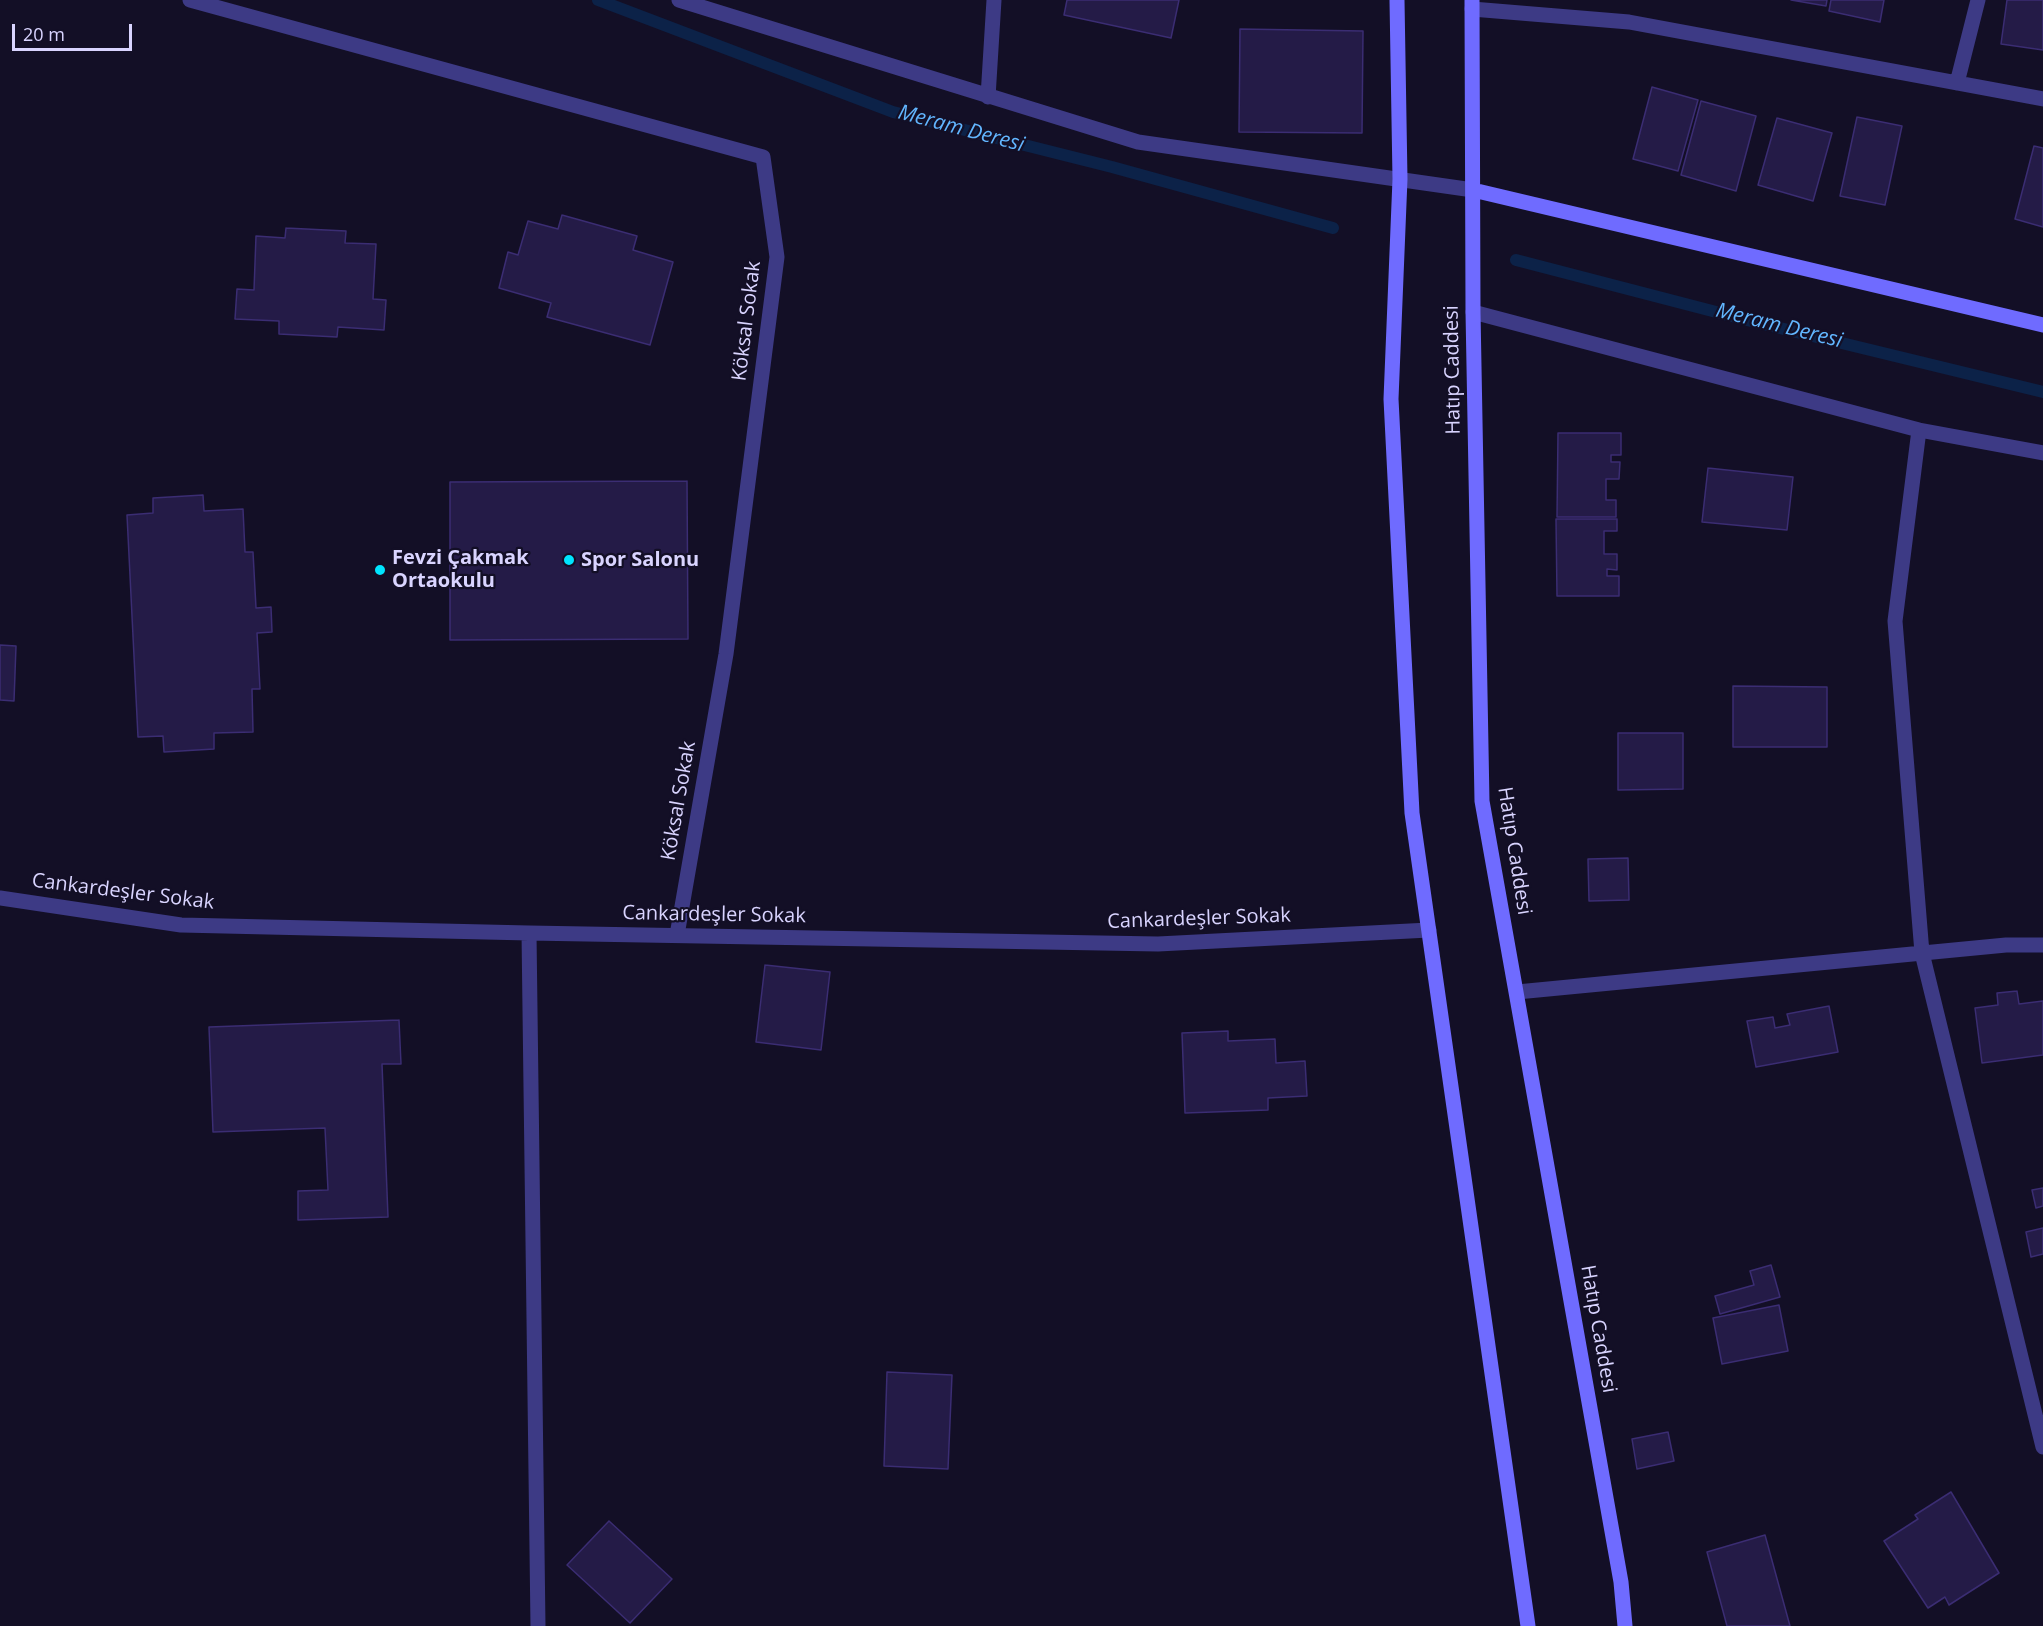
<!DOCTYPE html>
<meta charset="utf-8">
<style>
body{margin:0}
#map{position:relative;width:2043px;height:1626px;overflow:hidden;background:#130f26;font-family:"Open Sans",sans-serif}
canvas{display:block}
.scale{position:absolute;left:12px;top:24px;width:120px;height:27px;box-sizing:border-box;border:3px solid #d9d4ff;border-top:0;padding-left:8px;font-size:18px;line-height:21px;white-space:nowrap;color:#d9d4ff;-webkit-text-stroke:4px #130f26;paint-order:stroke}
</style>
<div id="map">
<canvas width="2043" height="1626"></canvas>
<div class="scale">20 m</div>
</div>
<script>
const g = document.querySelector('canvas').getContext('2d');
g.lineJoin = 'round';
const toPath = rows => new Path2D(rows.map(r => 'M' + r).join(''));
function stroke(path, color, width, dash) { g.strokeStyle = color; g.lineWidth = width; g.lineCap = dash ? 'butt' : 'round'; g.setLineDash(dash || []); g.stroke(path); }
function fill(path, color) { g.fillStyle = color; g.fill(path, 'evenodd'); }
function write(font, color, halo, rows, align = 'center') {
  g.font = font + ' "Open Sans",sans-serif'; g.lineWidth = 4.5; g.setLineDash([]); g.textBaseline = 'middle'; g.strokeStyle = halo; g.fillStyle = color; for (const [text, x, y, turn = 0] of rows) {
    g.save(); g.translate(x, y); g.rotate((+turn || 0) * Math.PI / 180); g.textAlign = isNaN(turn) ? turn : align; if (halo) g.strokeText(text, 0, 0); g.fillText(text, 0, 0); g.restore();
  }
}
const stream = toPath([
 [598,0,893,112,1112,167,1333,228],
 [1516,260,1747,320,2043,392]
]);
const building = toPath([
 [1067,0,1179,0,1171,38,1064,15,1067,0],
 [1791,0,1827,0,1826,6,1791,0],
 [1831,0,1884,0,1880,22,1829,11,1831,0],
 [2007,0,2043,0,2043,50,2001,44,2007,0],
 [1240,29,1363,31,1362,133,1239,132,1240,29],
 [1652,87,1698,100,1678,171,1633,159,1652,87],
 [1701,101,1756,116,1736,191,1681,175,1701,101],
 [1857,117,1902,126,1885,205,1840,196,1857,117],
 [1777,118,1832,133,1813,201,1758,185,1777,118],
 [2034,146,2043,148,2043,227,2015,219,2034,146],
 [562,215,637,236,633,250,673,262,650,345,547,317,551,303,499,288,508,252,518,255,528,221,558,229,562,215],
 [286,228,346,231,345,243,376,244,373,299,386,300,384,330,338,327,337,337,279,334,279,321,235,319,237,289,254,290,256,236,285,238,286,228],
 [1558,433,1621,433,1621,455,1611,455,1611,462,1620,462,1619,479,1606,479,1606,500,1616,500,1616,517,1557,517,1558,433],
 [1708,468,1793,477,1787,530,1702,522,1708,468],
 [687,481,688,639,450,640,450,482,687,481],
 [203,495,204,511,243,509,245,552,253,552,256,608,271,607,272,632,257,633,260,689,252,689,253,732,214,733,214,749,164,752,163,736,138,737,127,515,153,513,153,498,203,495],
 [1556,519,1617,519,1617,531,1604,531,1604,554,1617,554,1617,570,1607,569,1607,576,1619,576,1619,596,1557,596,1556,519],
 [0,645,16,646,14,701,0,700,0,645],
 [1733,686,1827,687,1827,747,1733,747,1733,686],
 [1618,733,1683,733,1683,789,1618,790,1618,733],
 [1628,858,1629,900,1589,901,1588,859,1628,858],
 [765,965,830,972,821,1050,756,1042,765,965],
 [2017,991,2019,1004,2043,1001,2043,1055,1982,1063,1975,1008,1998,1005,1997,993,2017,991],
 [1829,1006,1838,1052,1756,1067,1747,1021,1773,1017,1775,1028,1790,1025,1787,1014,1829,1006],
 [399,1020,401,1064,382,1064,388,1217,298,1220,298,1191,328,1190,325,1128,213,1132,209,1027,399,1020],
 [1228,1031,1228,1041,1275,1039,1276,1063,1305,1061,1307,1096,1268,1098,1268,1110,1185,1113,1182,1033,1228,1031],
 [2043,1188,2043,1206,2036,1208,2032,1190,2043,1188],
 [2043,1228,2043,1254,2031,1257,2026,1232,2043,1228],
 [1771,1265,1780,1297,1720,1314,1715,1296,1754,1285,1750,1271,1771,1265],
 [1779,1305,1788,1351,1722,1364,1713,1318,1779,1305],
 [887,1372,952,1375,948,1469,884,1466,887,1372],
 [1668,1432,1674,1461,1637,1469,1632,1439,1668,1432],
 [1951,1492,1999,1573,1949,1605,1945,1597,1928,1608,1884,1541,1918,1519,1915,1515,1951,1492],
 [609,1521,672,1579,630,1623,567,1565,609,1521],
 [1765,1535,1790,1626,1727,1626,1707,1552,1765,1535]
]);
const street = toPath([
 [190,0,763,157,777,257,726,654,677,935],
 [679,0,1138,142,1473,190],
 [1472,9,1629,22,2043,99],
 [1957,83,1978,0],
 [988,97,994,0],
 [1473,312,1919,430,2043,453],
 [1919,430,1895,621,1922,953,2043,1447],
 [0,898,181,925,529,933,1158,944,1429,930],
 [529,933,538,1626],
 [1517,992,2006,945,2043,945]
]);
const secondary = toPath([
 [1397,0,1400,179,1391,399,1412,813,1528,1626],
 [1472,0,1473,312,1482,801,1621,1582,1625,1626],
 [1473,190,2043,325]
]);
const markers = [
 [569,560,6,"#00e5ff"],
 [380,570,6,"#00e5ff"]
];
const streetNames = [
 ["Köksal Sokak",747,321,-83],
 ["Hatıp Caddesi",1453,370,-91],
 ["Köksal Sokak",679,801,-80],
 ["Hatıp Caddesi",1514,851,81],
 ["Cankardeşler Sokak",123,892,7],
 ["Cankardeşler Sokak",714,915,1],
 ["Cankardeşler Sokak",1199,919,-2],
 ["Hatıp Caddesi",1598,1329,80]
];
const poiNames = [
 ["Fevzi Çakmak",392,558],
 ["Ortaokulu",392,581],
 ["Spor Salonu",581,560]
];
const waterNames = [
 ["Meram Deresi",961,129,15],
 ["Meram Deresi",1779,326,14]
];
stroke(stream, '#0c2248', 12);
fill(building, '#241b47');
stroke(building, '#3b2d73', 1.5);
stroke(street, '#3d3a85', 15);
stroke(secondary, '#6f6bff', 15);
for (const [x, y, r, color] of markers) { const dot = new Path2D(); dot.arc(x, y, r, 0, 2 * Math.PI); g.fillStyle = color; g.fill(dot); stroke(dot, '#130f26', 2); }
write('20px', '#d9d4ff', '#130f26', streetNames);
write('bold 20px', '#d9d4ff', '#130f26', poiNames, 'left');
write('italic 21px', '#62b6ff', '#130f26', waterNames);
</script>
